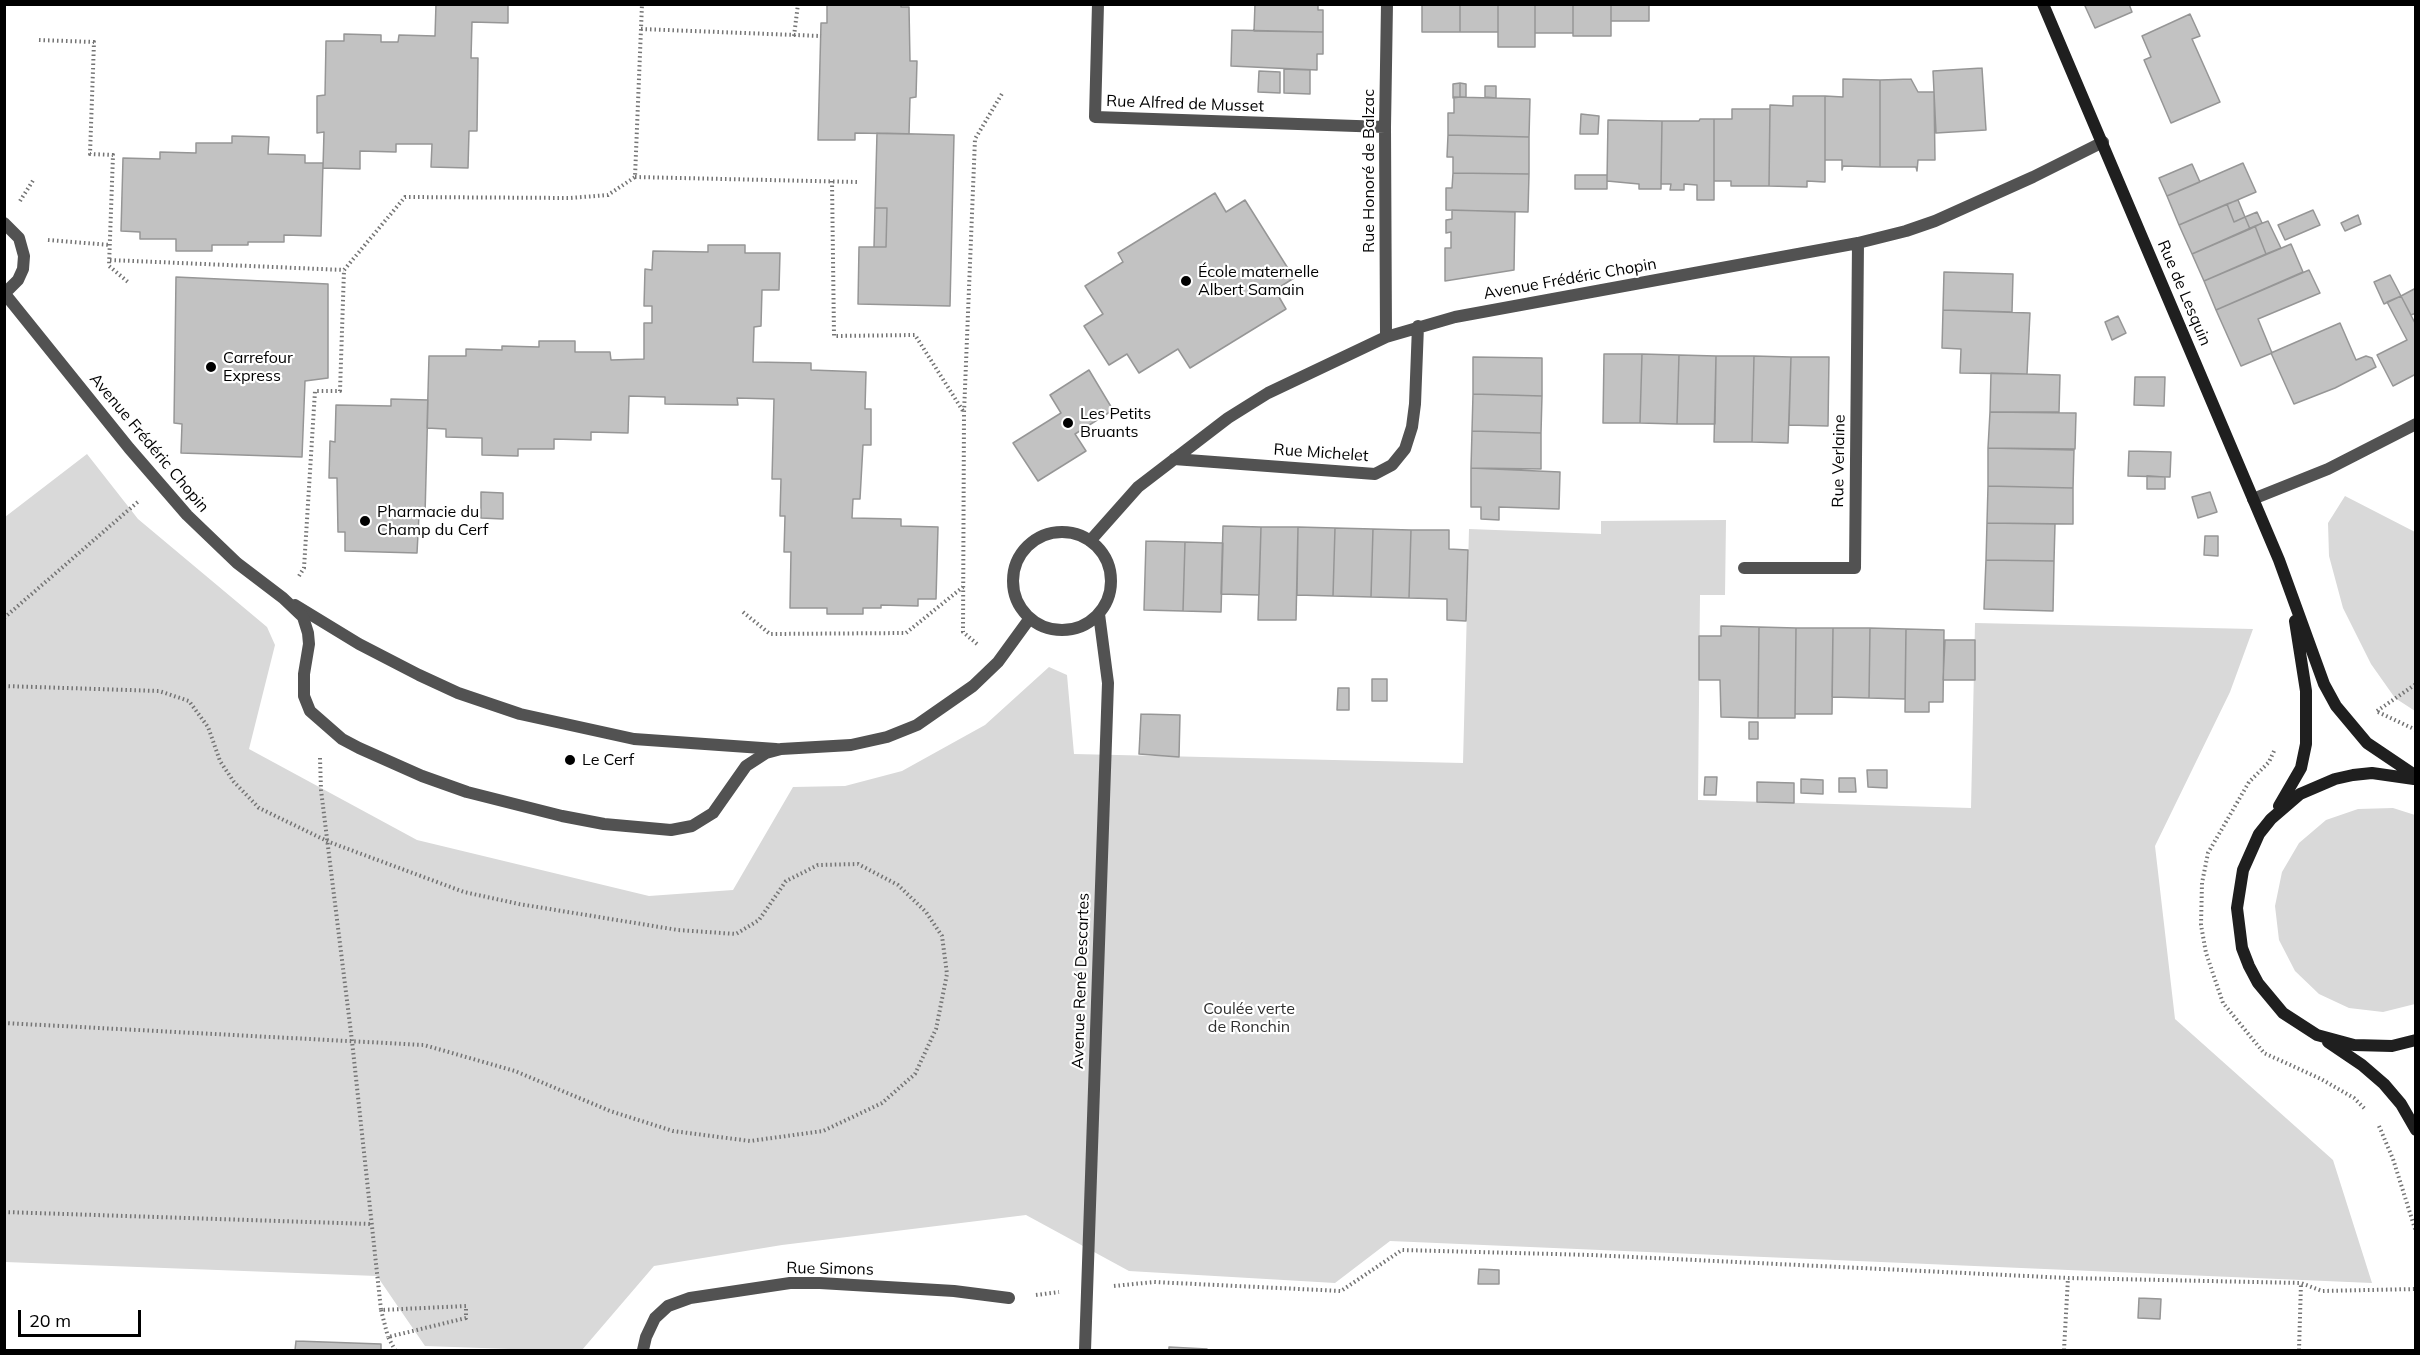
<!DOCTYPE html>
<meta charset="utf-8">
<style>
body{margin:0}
#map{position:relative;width:2420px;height:1355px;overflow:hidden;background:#fff;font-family:Mulish,sans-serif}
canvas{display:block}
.frame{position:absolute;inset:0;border:6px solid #000;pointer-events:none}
.scale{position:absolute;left:18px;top:1310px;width:123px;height:27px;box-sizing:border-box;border:3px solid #000;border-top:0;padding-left:8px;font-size:18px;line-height:21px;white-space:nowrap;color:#000;-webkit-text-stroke:4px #fff;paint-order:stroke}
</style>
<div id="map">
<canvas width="2420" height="1355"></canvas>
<div class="frame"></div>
<div class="scale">20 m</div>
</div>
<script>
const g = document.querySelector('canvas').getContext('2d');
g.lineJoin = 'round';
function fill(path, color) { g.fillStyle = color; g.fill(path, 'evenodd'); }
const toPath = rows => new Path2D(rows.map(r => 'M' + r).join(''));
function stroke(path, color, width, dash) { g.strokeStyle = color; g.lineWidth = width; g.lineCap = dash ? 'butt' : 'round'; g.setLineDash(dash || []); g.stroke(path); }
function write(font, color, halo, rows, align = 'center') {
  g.font = font + ' Mulish,sans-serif'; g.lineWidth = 4.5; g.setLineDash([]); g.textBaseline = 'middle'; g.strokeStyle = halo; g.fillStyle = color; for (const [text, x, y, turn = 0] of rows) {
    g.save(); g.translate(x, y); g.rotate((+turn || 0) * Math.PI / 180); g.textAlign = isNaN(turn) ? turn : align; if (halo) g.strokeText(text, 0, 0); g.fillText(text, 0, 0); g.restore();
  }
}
const green = toPath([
 [87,454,138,519,267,627,275,645,249,749,417,840,649,896,733,890,793,787,845,786,902,771,985,725,1049,667,1067,675,1074,754,1463,763,1469,529,1601,534,1601,521,1726,520,1725,595,1700,595,1698,800,1971,808,1975,623,2253,629,2230,692,2155,846,2175,1019,2333,1160,2372,1283,1390,1241,1335,1283,1129,1271,1026,1215,782,1245,654,1266,582,1350,539,1350,425,1346,377,1276,5,1262,5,517],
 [2345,496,2415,532,2415,711,2395,698,2371,664,2343,608,2329,556,2328,523],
 [2393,808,2415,815,2415,1004,2383,1012,2349,1008,2319,994,2295,971,2279,940,2275,906,2282,872,2299,843,2326,820,2358,809]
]);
const building = toPath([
 [436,4,508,4,508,23,472,22,471,58,478,58,477,131,469,131,468,168,431,167,432,144,396,144,396,152,360,151,360,169,323,168,324,132,317,133,317,96,325,95,326,41,344,41,344,34,381,35,381,42,398,42,399,35,435,36,436,4],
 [827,4,901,4,901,7,909,7,910,61,917,61,916,97,910,98,909,134,855,133,855,140,818,140,821,23,827,23,827,4],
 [1255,4,1318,4,1318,10,1323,10,1323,32,1254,31,1255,4],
 [1422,4,1460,4,1460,32,1422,32,1422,4],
 [1460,4,1498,4,1498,32,1460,32,1460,4],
 [1498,4,1535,4,1535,47,1498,47,1498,4],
 [1535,4,1573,4,1573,33,1535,33,1535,4],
 [1573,4,1611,4,1611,36,1573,36,1573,4],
 [1611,4,1649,4,1649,21,1611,21,1611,4],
 [2088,4,2129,4,2132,12,2095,28,2085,6,2088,4],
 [2190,14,2200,36,2192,39,2220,102,2171,123,2144,60,2151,57,2142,36,2190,14],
 [1232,30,1323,32,1323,54,1317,54,1317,70,1231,66,1232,30],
 [1982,68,1986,130,1936,133,1933,71,1982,68],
 [1284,69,1310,70,1310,94,1284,93,1284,69],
 [1259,71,1280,72,1280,93,1258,92,1259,71],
 [1843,79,1880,80,1880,167,1843,166,1842,170,1842,160,1825,160,1825,96,1843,97,1843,79],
 [1911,79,1918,92,1934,92,1935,160,1918,160,1917,171,1916,167,1880,167,1880,80,1911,79],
 [1460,83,1466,84,1466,97,1460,97,1460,83],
 [1460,83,1460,97,1453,98,1453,84,1460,83],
 [1485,86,1496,86,1496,98,1485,97,1485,86],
 [1793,96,1825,96,1825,182,1807,181,1807,187,1769,186,1770,105,1793,106,1793,96],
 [1454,97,1530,99,1529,137,1448,135,1448,113,1454,113,1454,97],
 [1732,109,1770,109,1769,186,1731,186,1731,181,1714,181,1714,119,1732,119,1732,109],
 [1581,114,1599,116,1598,134,1580,134,1581,114],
 [1700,119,1714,119,1714,200,1697,200,1697,185,1684,184,1684,190,1670,190,1671,184,1661,184,1662,121,1699,121,1700,119],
 [1608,120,1662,121,1661,189,1639,189,1639,184,1607,181,1608,120],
 [877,133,954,135,950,306,858,304,859,247,886,247,887,208,875,208,877,133],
 [1448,135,1529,137,1529,174,1453,173,1453,157,1447,157,1448,135],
 [232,136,269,137,268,154,305,155,305,163,323,163,321,236,284,235,284,242,248,242,248,245,212,245,212,251,176,251,176,239,140,239,140,232,121,231,123,158,160,159,160,152,196,153,196,143,232,143,232,136],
 [2243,163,2256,192,2179,225,2167,196,2243,163],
 [2192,164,2200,182,2167,196,2159,178,2192,164],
 [1453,173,1529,174,1528,212,1446,210,1446,188,1452,188,1453,173],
 [1575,175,1607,175,1607,189,1575,189,1575,175],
 [1215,193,1226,212,1245,200,1294,278,1275,290,1286,309,1190,368,1178,349,1139,373,1127,354,1109,365,1084,326,1103,314,1085,286,1123,262,1118,253,1215,193],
 [2238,200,2245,217,2234,222,2227,204,2238,200],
 [2227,204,2234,222,2245,217,2250,229,2192,254,2179,225,2227,204],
 [875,208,887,208,886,247,874,247,875,208],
 [1452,210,1515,212,1514,270,1445,281,1445,248,1451,248,1451,232,1446,233,1446,220,1452,219,1452,210],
 [2313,210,2320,225,2285,240,2278,225,2313,210],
 [2257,212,2262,223,2250,229,2245,217,2257,212],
 [2358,215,2361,224,2345,231,2341,223,2358,215],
 [2268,221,2281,248,2266,254,2255,226,2268,221],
 [2255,226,2266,254,2204,281,2192,254,2255,226],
 [2291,244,2303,272,2216,310,2204,281,2291,244],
 [708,245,745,245,745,253,780,253,779,290,762,290,761,326,754,327,753,362,811,363,811,370,866,372,865,409,871,409,871,445,863,445,860,499,853,499,852,518,901,519,901,526,938,527,936,599,918,599,918,606,881,605,881,608,863,608,863,614,827,614,827,608,790,608,791,552,784,552,785,516,780,516,781,479,772,479,774,399,737,398,738,405,665,404,665,397,629,396,628,433,591,432,591,440,554,439,554,449,518,449,518,456,482,455,482,438,446,437,446,429,427,428,429,356,466,356,466,349,502,350,502,346,539,347,539,341,575,341,575,352,610,352,611,360,644,359,644,323,652,323,652,306,644,306,645,269,652,270,653,251,708,252,708,245],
 [2309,270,2320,293,2258,319,2272,353,2241,366,2216,310,2309,270],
 [1944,272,2013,274,2012,312,1943,310,1944,272],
 [2390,275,2401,296,2384,304,2374,282,2390,275],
 [176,277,328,284,328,378,305,381,302,457,181,453,182,424,174,423,176,277],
 [2416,288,2416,313,2411,315,2401,296,2416,288],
 [2401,296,2416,325,2416,374,2393,386,2377,355,2407,340,2387,302,2401,296],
 [1943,310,2030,313,2027,374,1960,373,1961,349,1942,348,1943,310],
 [2118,316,2126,333,2112,340,2105,322,2118,316],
 [2340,323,2356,360,2366,356,2372,358,2376,367,2335,388,2294,404,2271,353,2340,323],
 [1604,354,1642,354,1640,423,1603,423,1604,354],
 [1642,354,1679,355,1677,424,1640,423,1642,354],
 [1679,355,1716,356,1715,424,1677,424,1679,355],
 [1716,356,1754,356,1752,442,1714,442,1716,356],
 [1754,356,1791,357,1788,443,1752,442,1754,356],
 [1473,357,1542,358,1542,396,1473,394,1473,357],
 [1791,357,1829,357,1828,426,1789,425,1791,357],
 [1089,370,1113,410,1075,434,1086,451,1038,481,1013,443,1061,413,1050,395,1089,370],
 [1991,373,2060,375,2059,412,1990,412,1991,373],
 [2135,377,2165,377,2164,406,2134,405,2135,377],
 [1473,394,1542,396,1541,433,1472,431,1473,394],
 [391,399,428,400,425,515,419,515,417,553,345,551,345,532,338,532,337,478,329,478,330,441,335,442,336,405,391,406,391,399],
 [1990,412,2076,413,2075,449,1988,448,1990,412],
 [1472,431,1541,433,1541,469,1471,468,1472,431],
 [1988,448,2074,450,2073,488,1988,486,1988,448],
 [2129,451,2171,452,2170,477,2128,476,2129,451],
 [1471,468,1560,472,1559,509,1499,507,1499,520,1481,519,1481,507,1471,507,1471,468],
 [2147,476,2165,477,2165,489,2147,489,2147,476],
 [1988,486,2073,488,2073,524,1987,523,1988,486],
 [481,492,503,493,503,519,481,518,481,492],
 [2210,492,2217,512,2198,518,2192,497,2210,492],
 [1987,523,2055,524,2054,561,1986,560,1987,523],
 [1223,526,1261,527,1259,595,1221,594,1223,526],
 [1261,527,1298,527,1296,620,1258,620,1261,527],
 [1298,527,1335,528,1333,596,1297,595,1298,527],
 [1335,528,1373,529,1371,597,1333,596,1335,528],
 [1373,529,1411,530,1409,598,1371,597,1373,529],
 [1411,530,1449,530,1449,549,1468,550,1466,621,1447,620,1447,599,1409,598,1411,530],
 [2205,536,2218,536,2218,556,2204,555,2205,536],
 [1146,541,1185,542,1183,611,1144,610,1146,541],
 [1185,542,1223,543,1221,612,1183,611,1185,542],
 [1986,560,2054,561,2053,611,1984,609,1986,560],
 [1721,626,1759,627,1758,718,1721,717,1720,680,1699,680,1699,636,1721,636,1721,626],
 [1759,627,1796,628,1795,718,1758,718,1759,627],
 [1796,628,1833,628,1832,714,1795,714,1796,628],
 [1833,628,1870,628,1869,698,1832,697,1833,628],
 [1870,628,1906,629,1905,699,1869,698,1870,628],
 [1906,629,1944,630,1943,702,1929,702,1929,712,1905,712,1906,629],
 [1945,640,1975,640,1975,680,1943,680,1945,640],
 [1372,679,1387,679,1387,701,1372,701,1372,679],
 [1338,688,1349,688,1349,710,1337,710,1338,688],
 [1141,714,1180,715,1179,757,1139,754,1141,714],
 [1749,722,1758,722,1758,739,1749,739,1749,722],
 [1867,770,1887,770,1887,788,1868,787,1867,770],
 [1705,777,1717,777,1716,795,1704,795,1705,777],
 [1839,778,1855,778,1856,792,1839,792,1839,778],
 [1801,779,1823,780,1823,794,1801,793,1801,779],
 [1757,782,1794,783,1794,803,1757,802,1757,782],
 [1479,1269,1499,1270,1499,1284,1478,1284,1479,1269],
 [2139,1298,2161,1299,2160,1319,2138,1318,2139,1298],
 [296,1341,381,1344,381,1350,295,1350,296,1341],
 [1169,1347,1207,1349,1207,1350,1169,1350,1169,1347]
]);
const path = toPath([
 [641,29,821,36],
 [794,36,798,4],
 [39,40,94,42,90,154,113,155,109,266,128,282],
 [635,177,857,182],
 [832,181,834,336,915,335,963,411],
 [20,201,34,179],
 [48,240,110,245],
 [110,260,344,270],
 [299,576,304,568,315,391,340,391,344,270,405,197,570,198,608,195,635,177,642,4],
 [743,612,770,634,906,633,963,587],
 [4,618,140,500],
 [977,644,963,632,964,413,975,139,1003,92],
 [4,686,159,691,189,701,208,727,220,761,234,782,259,808,329,842,464,892,519,904,678,930,736,934,759,920,786,881,818,865,858,864,898,885,926,912,942,936,947,974,936,1029,915,1074,882,1103,823,1131,750,1141,673,1131,610,1111,515,1071,424,1045,4,1023],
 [2377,711,2416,684],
 [2378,712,2416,730],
 [2274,751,2269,762,2249,782,2208,853,2202,883,2201,925,2206,953,2223,1003,2264,1053,2321,1079,2354,1098,2365,1109],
 [320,758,321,790,352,1041,381,1310,466,1306,466,1318,388,1337,395,1350],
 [2379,1126,2393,1159,2416,1232],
 [4,1212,370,1224],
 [1114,1286,1154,1282,1341,1291,1402,1250,1591,1255,2068,1278,2301,1283,2322,1291,2416,1289],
 [1036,1295,1059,1292],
 [381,1310,388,1337],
 [2064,1350,2068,1278],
 [2299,1350,2301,1283]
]);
const lane = toPath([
 [295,605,359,644,419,675,458,693,520,714,634,739,776,749]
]);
const street = toPath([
 [1098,4,1095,117,1385,127],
 [4,223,19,238,24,256,23,269,18,280,4,294],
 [5,294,129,448,187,515,237,563,283,598,303,617,308,633,309,644,304,674,304,696,310,711,342,739,359,748,422,776,467,792,562,816,604,824,671,830,692,826,713,813,746,766,766,753,781,749,851,745,887,737,917,725,973,686,998,662,1030,618],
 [1386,337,1385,127,1387,4],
 [1174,459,1375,474,1392,465,1405,449,1412,427,1415,404,1418,326],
 [2253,499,2328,469,2416,424],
 '1013 581a49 49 0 1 1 98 0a49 49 0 1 1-98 0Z',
 [1090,541,1138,487,1228,418,1268,393,1386,337,1455,317,1858,243,1906,231,1935,221,2033,177,2103,142],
 [1744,568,1855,568,1858,243],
 [643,1350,646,1337,655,1318,668,1306,690,1298,790,1283,820,1283,954,1291,1009,1298],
 [1085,1350,1108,683,1099,614]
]);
const secondary = toPath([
 [2043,4,2279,560,2324,684,2336,706,2367,743,2416,776],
 [2414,779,2372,773,2353,775,2335,779,2300,794,2271,819,2259,834,2243,870,2237,908,2242,948,2249,966,2258,983,2283,1013,2317,1035,2354,1045,2392,1046,2416,1040],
 [2279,806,2301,768,2306,744,2306,691,2295,621],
 [2328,1042,2362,1065,2384,1084,2401,1104,2416,1130]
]);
const markers = [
 [1186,281,6,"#000"],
 [211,367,6,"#000"],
 [1068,423,6,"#000"],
 [365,521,6,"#000"],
 [570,760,6,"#000"]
];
const streetNames = [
 ["Rue Alfred de Musset",1185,104,2],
 ["Rue Honoré de Balzac",1369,171,-90],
 ["Avenue Frédéric Chopin",1570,279,-10],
 ["Rue de Lesquin",2184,293,67],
 ["Avenue Frédéric Chopin",149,443,50],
 ["Rue Michelet",1321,453,4],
 ["Rue Verlaine",1839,461,-89],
 ["Avenue René Descartes",1081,981,-88],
 ["Rue Simons",830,1269,1]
];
const poiNames = [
 ["École maternelle",1198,272],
 ["Albert Samain",1198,290],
 ["Carrefour",223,358],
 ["Express",223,376],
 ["Les Petits",1080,414],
 ["Bruants",1080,432],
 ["Pharmacie du",377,512],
 ["Champ du Cerf",377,530],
 ["Le Cerf",582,760]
];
const parkNames = [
 ["Coulée verte",1249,1009],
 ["de Ronchin",1249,1027]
];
fill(green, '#d9d9d9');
fill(building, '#c2c2c2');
stroke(building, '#969696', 1.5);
stroke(path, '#747474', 4, [1.5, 3]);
stroke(lane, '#525252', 12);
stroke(street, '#525252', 12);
stroke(secondary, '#1f1f1f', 12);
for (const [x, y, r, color] of markers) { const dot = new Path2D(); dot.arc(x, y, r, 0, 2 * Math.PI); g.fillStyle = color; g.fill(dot); stroke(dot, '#fff', 2); }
write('16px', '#000', '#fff', streetNames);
write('16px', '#000', '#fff', poiNames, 'left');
write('16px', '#303030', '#fff', parkNames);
</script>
